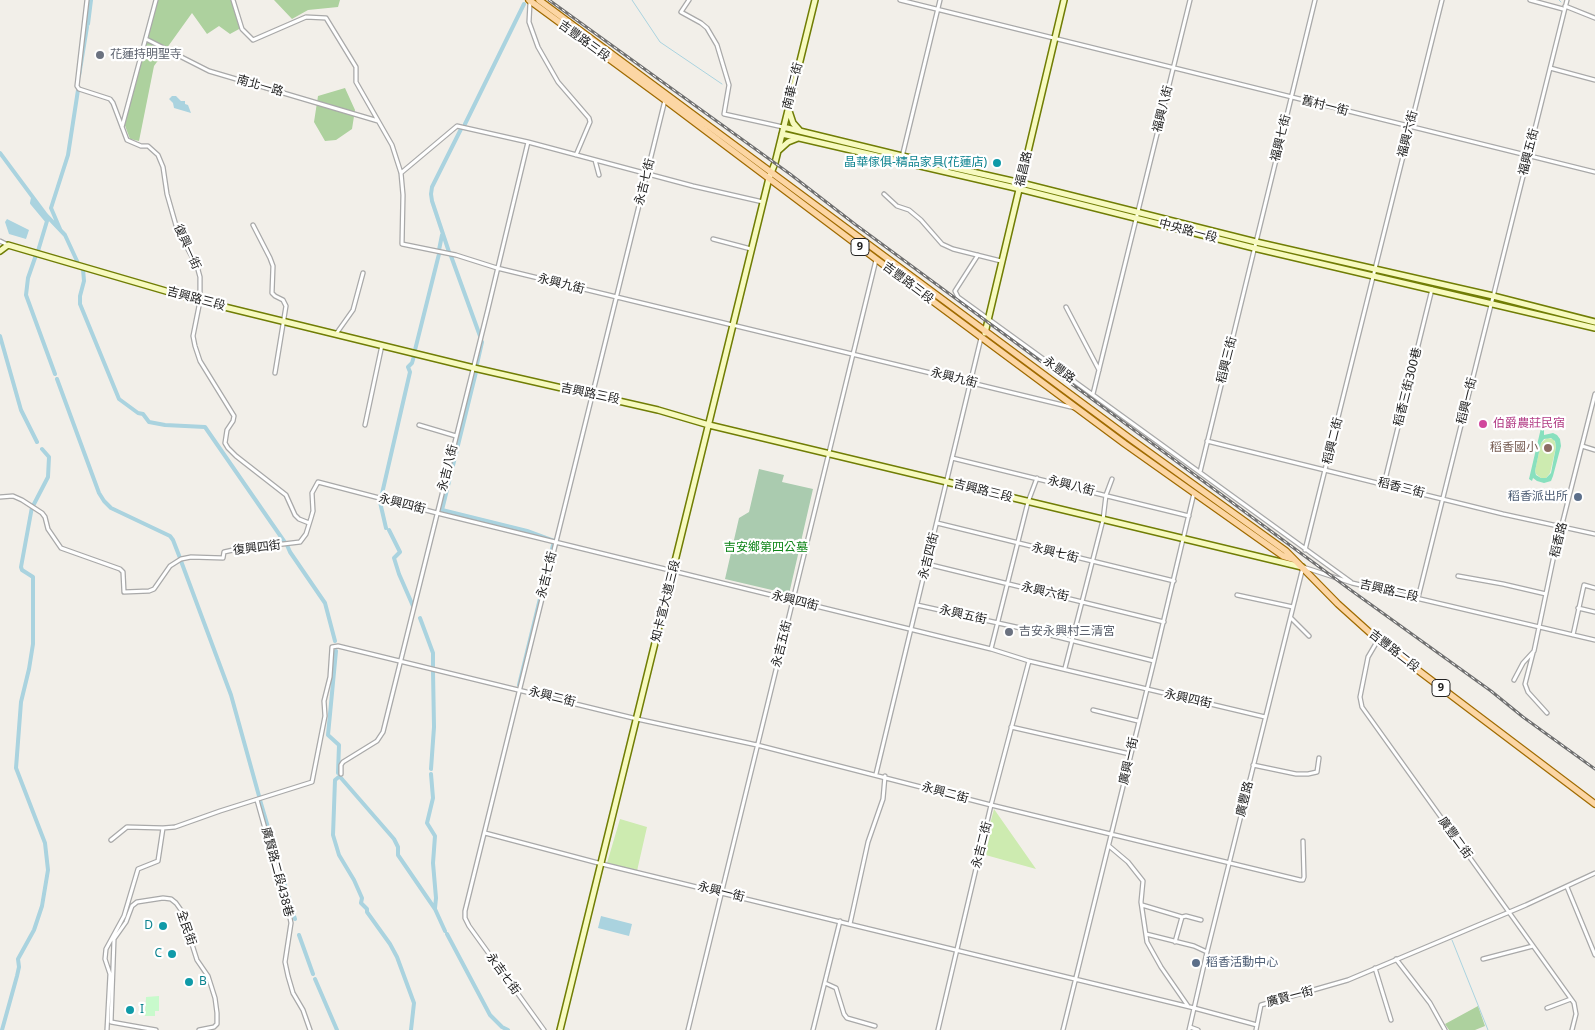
<!DOCTYPE html>
<meta charset="utf-8">
<style>
body{margin:0}
canvas{display:block;background:#f2efe9}
</style>
<canvas width="1595" height="1030"></canvas>
<script>
const g = document.querySelector('canvas').getContext('2d');
g.lineJoin = 'round';
function fill(path, color) { g.fillStyle = color; g.fill(path, 'evenodd'); }
const toPath = rows => new Path2D(rows.map(r => 'M' + r).join(''));
function stroke(path, color, width, dash) { g.strokeStyle = color; g.lineWidth = width; g.lineCap = dash ? 'butt' : 'round'; g.setLineDash(dash || []); g.stroke(path); }
function write(font, color, halo, rows, align = 'center') {
  g.font = font + ' "Noto Sans","Noto Sans TC",sans-serif'; g.lineWidth = 4.5; g.setLineDash([]); g.textBaseline = 'middle'; g.strokeStyle = halo; g.fillStyle = color; for (const [text, x, y, turn = 0] of rows) {
    g.save(); g.translate(x, y); g.rotate((+turn || 0) * Math.PI / 180); g.textAlign = isNaN(turn) ? turn : align; if (halo) g.strokeText(text, 0, 0); g.fillText(text, 0, 0); g.restore();
  }
}
const grass = toPath([
 [1547,438,1554,439,1556,447,1550,473,1546,478,1541,478,1536,474,1535,471,1541,443],
 [994,809,1036,869,982,854],
 [620,819,647,827,637,871,607,863]
]);
const forest = toPath([
 [158,0,233,0,241,28,230,34,219,26,207,34,192,13,154,66,139,141,130,139,124,123],
 [274,0,340,0,338,7,308,10,292,19],
 [345,88,355,110,352,129,336,140,325,141,314,122,318,96],
 [1478,1006,1485,1026,1475,1030,1449,1030,1445,1024]
]);
const cemetery = toPath([
 [759,469,784,475,782,482,813,489,789,594,725,579,739,518,749,512]
]);
const park = toPath([
 [159,996,159,1011,155,1011,155,1016,145,1016,146,997]
]);
const pitch = toPath([
 [1541,428,1544,429,1544,435,1553,433,1557,435,1560,439,1561,446,1553,476,1551,481,1544,483,1537,481,1533,478,1532,481,1529,479],
 [1551,438,1555,441,1556,447,1551,473,1546,478,1541,478,1536,475,1535,471,1541,443,1544,439]
]);
const water = toPath([
 [172,96,176,96,181,101,185,101,185,104,188,105,191,113,174,108,173,103,169,99],
 [7,219,29,230,26,239,9,234,5,222],
 [601,916,632,924,629,936,598,928]
]);
const stream = toPath([
 [632,0,660,42,722,84],
 [1559,0,1561,2],
 [1452,940,1488,1030]
]);
const canal = toPath([
 [88,24,91,0],
 [79,76,87,27],
 [465,124,524,4],
 [0,153,46,215,65,235,77,261],
 [33,198,32,203,47,221,38,251],
 [60,229,51,208,68,155,78,90],
 [439,250,442,235],
 [449,252,432,201,431,194,432,187,462,127],
 [36,255,28,278,26,295,55,374],
 [451,256,480,336],
 [83,269,84,281,80,296,80,304,119,399,138,413,143,414,149,422,165,425,205,427,286,544],
 [0,336,21,410,37,442],
 [415,350,439,254],
 [477,364,482,342],
 [476,372,442,510,527,531,554,541],
 [57,379,99,493,104,501,111,508,170,536,173,540,180,558],
 [381,498,410,372,408,367,412,363,414,356],
 [380,502,386,528],
 [34,504,48,477,49,457,42,449],
 [389,530,400,552,394,558,399,574,413,606],
 [287,545,290,552,325,603,335,641],
 [181,561,231,695,259,796],
 [420,618,433,653,433,666],
 [336,651,328,735,339,745,338,773],
 [519,685,553,545],
 [431,769,434,727,433,671],
 [431,774,433,798,427,823,435,836,433,863,436,898,435,908],
 [340,776,335,780,333,835,339,855,354,880,362,898,361,903,367,909,367,912,390,944,397,957,414,1003,411,1030],
 [341,778,394,839,398,847,398,855,435,909,445,931],
 [260,800,295,919],
 [447,934,490,1015,502,1027,508,1030],
 [299,935,313,974],
 [315,979,337,1030],
 [2,1030,17,976,19,967,18,959,34,930,42,906,48,870,45,843,16,768,21,702,29,669,33,644,33,577,22,570,21,567,32,507]
]);
const street = toPath([
 [87,0,77,86,79,89,110,99,113,103,127,140,141,146,148,146,158,155,163,167,167,194,177,229,197,266,200,277,200,301,193,336,195,346,200,361,234,416,233,421,227,430,225,443,228,448,236,456,286,495,295,515,299,519,309,523],
 [233,0,242,29,253,40,306,17,326,18,356,67,356,82,392,145,401,173,403,195,402,244,456,255,497,268,1075,408],
 [689,0,681,12,701,23,707,28,717,45,729,85,724,114,783,127],
 [900,0,1595,172],
 [1530,0,1563,9],
 [530,2,529,22,538,47,558,82,589,118,590,122,576,155],
 [1565,6,1595,18],
 [146,39,209,71,378,121],
 [1550,68,1595,80],
 [122,127,156,0],
 [902,157,940,0],
 [595,160,599,175],
 [401,173,457,126,528,142,693,186,763,202],
 [884,194,897,206,909,210,921,220,942,244,953,249,1001,261],
 [253,225,270,258,273,266,272,293,275,296,283,300,286,306,275,373],
 [713,239,751,249],
 [0,241,8,245],
 [978,255,955,291,958,297,1351,582],
 [1066,307,1099,370],
 [336,334,353,310,363,273],
 [1093,394,1190,0],
 [365,425,382,345],
 [419,425,456,436],
 [1207,441,1503,514,1595,534],
 [1582,446,1595,450],
 [952,458,1189,516],
 [1200,472,1315,0],
 [1384,484,1432,289],
 [0,497,13,496,22,500,42,513,45,517,48,529,61,548,120,569,123,572,124,592,149,591,154,589,170,566,181,559,191,557,223,558,224,552,233,550,300,542,306,534,311,518,313,511,312,493,318,482,437,513,991,649,1029,661,1265,717],
 [937,523,1174,581],
 [1305,550,1442,0],
 [927,564,1164,622],
 [1458,576,1503,584,1546,594],
 [1237,595,1293,607],
 [1418,598,1567,0],
 [917,605,1034,631,1154,661],
 [1578,608,1595,612],
 [1291,618,1309,636],
 [1573,635,1584,585,1595,588],
 [1378,640,1368,657,1360,697,1362,707,1574,1003,1576,1014,1572,1030],
 [991,649,1028,502,1037,478],
 [1533,653,1525,684,1528,692,1547,713],
 [1065,668,1103,520,1106,495,1112,479],
 [1514,680,1523,663,1534,651,1553,560,1595,394],
 [1093,710,1138,721],
 [1011,727,1130,754],
 [1253,765,1296,774,1308,774,1317,772,1319,758],
 [341,774,341,765,343,762,377,741,383,732,488,309,528,142],
 [876,774,981,338],
 [257,800,290,918,291,923,285,962,288,976,293,993,303,1010,310,1030],
 [485,833,602,864,1194,1008,1257,1025],
 [111,840,127,827,163,828,175,827,220,811,312,782,325,716,324,701,330,677,332,647,338,646,637,719,757,745,991,805,1300,880,1303,880,1304,877,1303,841],
 [1109,846,1128,862,1143,881,1141,902,1147,942,1161,967,1188,1006],
 [1567,887,1595,955],
 [1142,905,1182,917,1186,916,1201,920],
 [850,924,868,842,883,799,885,776],
 [1146,934,1194,946,1207,952],
 [1175,942,1182,917],
 [1396,959,1430,1003,1445,1030],
 [1483,959,1533,946],
 [1375,968,1391,1020],
 [825,983,836,988,844,1014,847,1018,875,1026],
 [1547,1008,1571,999],
 [1190,1027,1198,1030],
 [107,1030,110,974,105,959,106,949,124,916,138,869,158,861,163,828],
 [156,1030,111,1022,114,939,126,922,132,906,137,902,163,898,171,899,176,903,181,910,197,960,208,976,215,998,217,1013,217,1024,214,1027,199,1030],
 [544,1030,469,926,465,918,465,911,665,100],
 [688,1030,876,260],
 [813,1030,840,921],
 [938,1030,991,805,1029,661],
 [1063,1030,1154,661,1194,493],
 [1189,1030,1207,952,1303,567,1352,583,1595,640],
 [1256,1030,1261,1005,1348,980,1526,905,1595,873]
]);
const secondary = toPath([
 [788,108,793,123,800,131],
 [783,127,902,156,1021,183,1256,242,1493,296,1595,322],
 [782,134,1020,189,1254,248,1595,328],
 [778,151,788,142,798,138],
 [0,251,8,245,200,301,474,368,658,410,709,425,1302,567],
 [985,333,1064,0],
 [560,1030,769,178,775,163,815,0]
]);
const primary = toPath([
 [529,0,665,100,876,259,1125,444,1283,556,1293,559],
 [539,0,1132,440,1286,551,1338,604,1378,640,1595,804]
]);
const rail = toPath([
 [549,0,790,174,856,225,1012,340,1352,591,1491,691,1523,717,1595,769]
]);
const markers = [
 [100,55,5,"#6b7280"],
 [997,163,5,"#0f9aa8"],
 [1483,424,5,"#d1479c"],
 [1548,448,5,"#8d6e63"],
 [1578,497,5,"#5c6f8a"],
 [1009,632,5,"#6b7280"],
 [163,926,5,"#0f9aa8"],
 [172,954,5,"#0f9aa8"],
 [1196,963,5,"#5c6f8a"],
 [189,982,5,"#0f9aa8"],
 [130,1010,5,"#0f9aa8"]
];
const shields = [
 [860,247,18],
 [1441,688,18]
];
const shieldNames = [
 ["9",860,247],
 ["9",1441,688]
];
const streetNames = [
 ["吉豐路三段",584,41,36],
 ["南北一路",260,86,16],
 ["南華二街",793,86,-76],
 ["舊村一街",1325,106,14],
 ["福興八街",1163,109,-76],
 ["福興六街",1408,134,-76],
 ["福興七街",1281,138,-76],
 ["福興五街",1529,152,-76],
 ["福昌路",1024,169,-77],
 ["永吉七街",645,182,-76],
 ["中央路一段",1188,231,15],
 ["復興一街",187,247,66],
 ["吉豐路三段",908,283,37],
 ["永興九街",561,284,14],
 ["吉興路三段",196,299,15],
 ["稻興三街",1227,360,-76],
 ["永豐路",1059,370,36],
 ["永興九街",954,378,14],
 ["稻香三街300巷",1408,387,-76],
 ["吉興路三段",590,394,12],
 ["稻興一街",1467,401,-76],
 ["稻興二街",1333,441,-76],
 ["永吉八街",448,468,-76],
 ["永興八街",1071,486,14],
 ["稻香三街",1401,488,14],
 ["吉興路三段",983,491,14],
 ["永興四街",402,504,14],
 ["稻香路",1559,540,-76],
 ["復興四街",257,548,-7],
 ["永興七街",1055,553,14],
 ["永吉四街",929,556,-76],
 ["永吉七街",547,575,-76],
 ["吉興路二段",1389,591,13],
 ["永興六街",1045,592,13],
 ["知卡宣大道三段",666,601,-76],
 ["永興四街",795,601,14],
 ["永興五街",963,615,13],
 ["永吉五街",782,644,-76],
 ["吉豐路二段",1394,651,38],
 ["永興二街",552,697,14],
 ["永興四街",1188,699,13],
 ["廣興一街",1129,761,-77],
 ["永興二街",945,793,15],
 ["廣豐路",1245,799,-76],
 ["廣豐二街",1455,838,54],
 ["永吉二街",982,845,-76],
 ["廣賢路二段438巷",277,872,75],
 ["永興一街",721,892,14],
 ["全民街",186,928,71],
 ["永吉七街",503,974,54],
 ["廣賢一街",1290,997,-15]
];
const worshipNames = [
 ["花蓮持明聖寺",110,55],
 ["吉安永興村三清宮",1019,632]
];
const cultureNames = [
 ["晶華傢俱-精品家具(花蓮店)",987,163],
 ["D",153,926],
 ["C",162,954],
 ["B",199,982,"left"],
 ["I",140,1010,"left"]
];
const hotelNames = [
 ["伯爵農莊民宿",1493,424]
];
const educationNames = [
 ["稻香國小",1538,448]
];
const serviceNames = [
 ["稻香派出所",1568,497],
 ["稻香活動中心",1206,963,"left"]
];
const parkNames = [
 ["吉安鄉第四公墓",766,548]
];
fill(grass, '#cdebb0');
fill(forest, '#add19e');
fill(cemetery, '#aacbaf');
fill(park, '#c8facc');
fill(pitch, '#88e0be');
fill(water, '#aad3df');
stroke(stream, '#aad3df', 1);
stroke(canal, '#aad3df', 4);
stroke(street, '#a9a9a9', 5.5);
stroke(secondary, '#707d05', 8);
stroke(primary, '#a06b00', 8);
stroke(street, '#fff', 3);
stroke(secondary, '#f7fabf', 5);
stroke(primary, '#fcd6a4', 5.5);
stroke(rail, '#707070', 3);
stroke(rail, '#fff', 1, [4]);
for (const [x, y, r, color] of markers) { const dot = new Path2D(); dot.arc(x, y, r, 0, 2 * Math.PI); g.fillStyle = color; g.fill(dot); stroke(dot, '#fff', 2); }
for (const [x, y, w] of shields) { const box = new Path2D(); box.roundRect(x - w / 2, y - 8.5, w, 17, 4); g.fillStyle = '#fff'; g.fill(box); stroke(box, '#222', 1); }
write('bold 11px', '#222', null, shieldNames);
write('12px', '#222', '#fff', streetNames);
write('12px', '#5b616d', '#fff', worshipNames, 'left');
write('12px', '#0d838f', '#fff', cultureNames, 'right');
write('12px', '#b23c85', '#fff', hotelNames, 'left');
write('12px', '#785e54', '#fff', educationNames, 'right');
write('12px', '#4e5e75', '#fff', serviceNames, 'right');
write('12px', '#0c8416', '#fff', parkNames);
</script>
